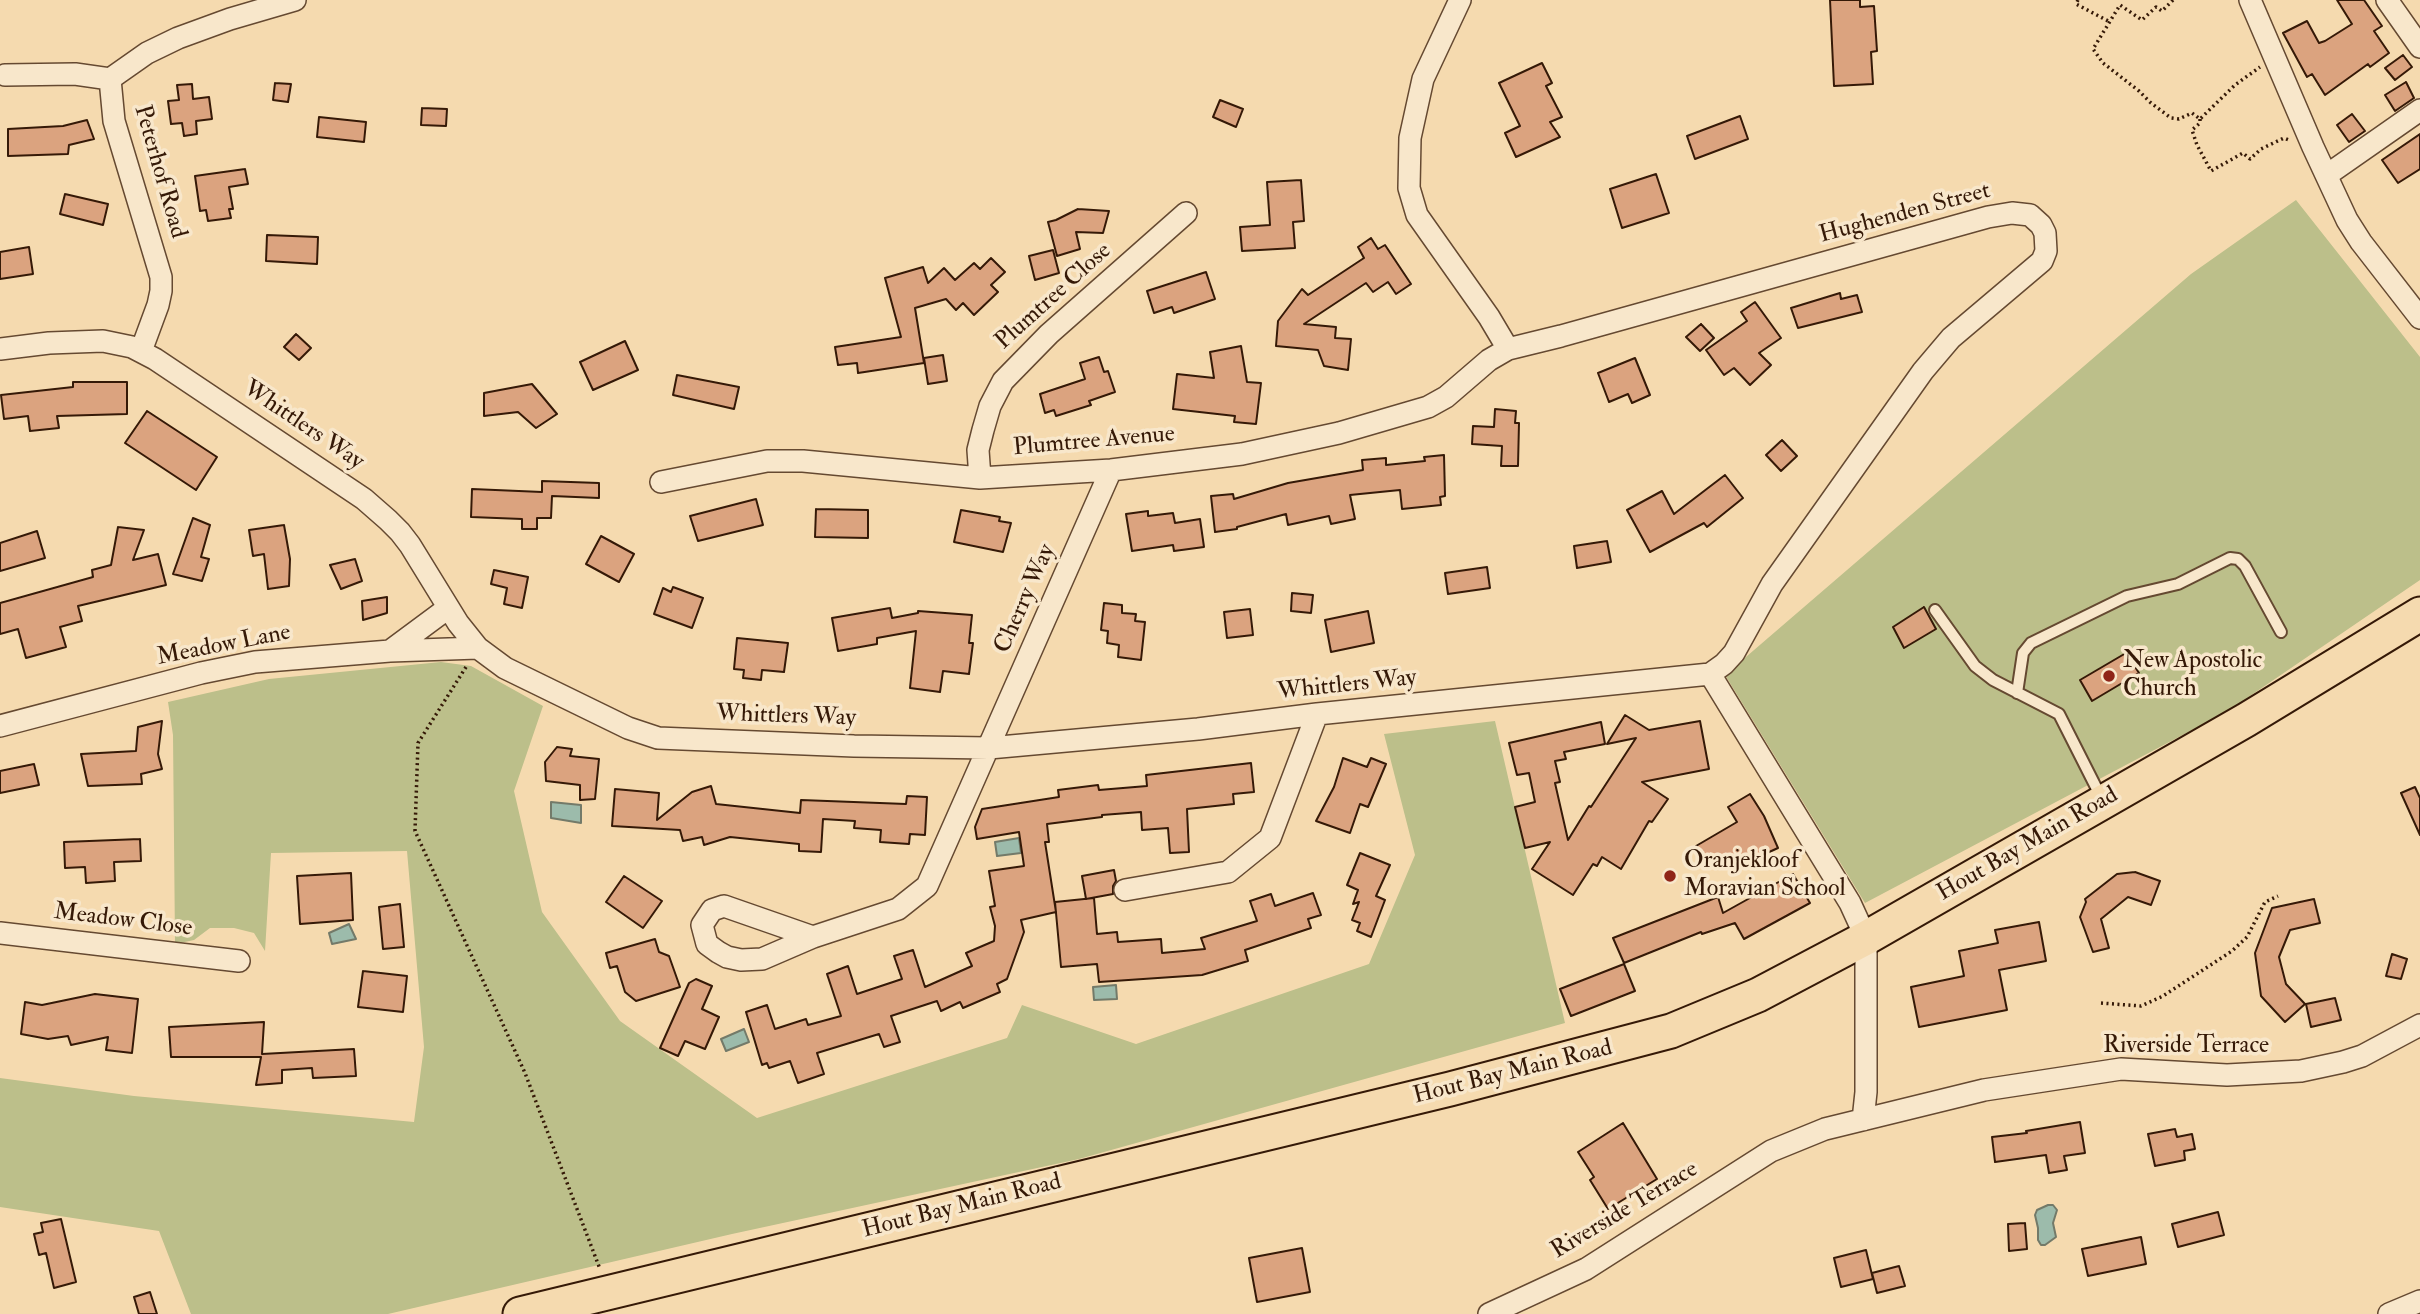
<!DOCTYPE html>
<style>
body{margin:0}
canvas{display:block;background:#f5daaf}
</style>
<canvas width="2420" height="1314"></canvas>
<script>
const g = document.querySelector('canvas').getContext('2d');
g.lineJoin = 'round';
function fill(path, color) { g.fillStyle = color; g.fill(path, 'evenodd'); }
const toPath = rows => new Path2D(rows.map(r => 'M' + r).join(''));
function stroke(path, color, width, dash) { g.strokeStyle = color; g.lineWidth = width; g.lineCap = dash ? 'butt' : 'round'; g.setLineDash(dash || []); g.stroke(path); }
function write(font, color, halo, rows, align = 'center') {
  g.font = font + ' "IM FELL Double Pica",serif'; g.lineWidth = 7; g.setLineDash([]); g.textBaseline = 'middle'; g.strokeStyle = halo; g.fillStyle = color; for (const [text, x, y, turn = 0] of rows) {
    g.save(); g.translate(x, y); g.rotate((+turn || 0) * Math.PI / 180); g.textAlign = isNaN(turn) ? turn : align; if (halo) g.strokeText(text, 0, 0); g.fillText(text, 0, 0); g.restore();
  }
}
const green = toPath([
 [2296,200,2420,357,2420,580,2228,711,1865,903,1725,675,2191,274],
 [441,662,471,666,543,706,514,791,542,912,620,1021,757,1118,1007,1038,1022,1005,1136,1044,1369,964,1415,855,1384,734,1495,721,1565,1023,1079,1159,732,1234,388,1314,191,1314,159,1231,0,1207,0,1078,134,1096,414,1122,424,1047,407,851,271,853,265,951,254,933,234,928,210,928,194,940,175,944,173,735,168,702,269,679]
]);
const water = toPath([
 [551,802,581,805,581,823,551,818,551,802],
 [1019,838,1021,853,997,856,995,842,1019,838],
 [349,924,356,939,332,944,329,933,349,924],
 [1116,985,1117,999,1094,1000,1093,987,1116,985],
 [744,1029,749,1042,726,1051,721,1039,744,1029],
 [2048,1205,2053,1205,2057,1210,2053,1223,2056,1237,2045,1245,2041,1245,2038,1240,2038,1228,2035,1215,2037,1210,2048,1205]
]);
const building = toPath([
 [1830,0,1860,0,1860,7,1874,6,1877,51,1871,52,1873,84,1834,86,1830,0],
 [2337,0,2364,0,2382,26,2374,31,2389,53,2370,67,2368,64,2325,95,2312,74,2307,77,2283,33,2307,21,2319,43,2325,41,2352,24,2337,0],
 [2403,55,2412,67,2395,80,2385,68,2403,55],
 [1542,63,1552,83,1546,86,1562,117,1550,122,1560,137,1516,157,1505,133,1520,126,1499,83,1542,63],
 [2406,82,2414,98,2395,111,2385,95,2406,82],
 [275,83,291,84,288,102,273,100,275,83],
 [192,84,193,99,209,97,212,119,196,121,197,134,184,136,182,123,171,124,168,101,179,100,177,85,192,84],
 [1220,100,1243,109,1236,127,1213,117,1220,100],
 [422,108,447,109,446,126,421,125,422,108],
 [2352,114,2365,131,2349,142,2337,125,2352,114],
 [1740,116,1748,139,1695,159,1687,136,1740,116],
 [319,117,366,122,364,142,317,137,319,117],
 [87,120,94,139,69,145,68,154,8,156,8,129,63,126,87,120],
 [2420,134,2420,169,2398,183,2382,160,2420,134],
 [245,169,248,184,229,187,233,209,229,209,231,218,208,221,206,210,200,211,195,176,245,169],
 [1656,174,1669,213,1622,228,1610,189,1656,174],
 [1301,180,1304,221,1293,222,1295,248,1242,251,1240,227,1270,225,1267,182,1301,180],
 [65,194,108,204,103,225,60,214,65,194],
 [1078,209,1109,211,1103,233,1076,232,1080,249,1057,256,1048,222,1056,220,1078,209],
 [267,235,318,237,317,264,266,261,267,235],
 [1371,238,1378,249,1385,245,1411,284,1396,294,1388,282,1373,292,1366,283,1304,324,1336,327,1335,338,1351,339,1348,370,1324,366,1318,350,1276,346,1278,321,1302,289,1308,295,1364,258,1358,247,1371,238],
 [29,247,33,274,0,279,0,252,29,247],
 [1053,250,1059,273,1035,280,1029,256,1053,250],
 [991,258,1005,272,991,285,998,292,974,315,963,303,956,310,946,299,915,308,924,363,858,373,857,363,838,365,835,347,901,337,885,278,923,267,928,283,944,268,955,280,974,263,980,269,991,258],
 [1206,272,1215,299,1174,313,1172,307,1154,313,1147,291,1206,272],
 [1840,293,1841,299,1857,295,1862,312,1798,328,1791,308,1840,293],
 [1755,302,1781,338,1759,353,1771,365,1750,385,1734,368,1724,375,1706,350,1747,321,1741,312,1755,302],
 [1701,324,1714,338,1700,351,1686,337,1701,324],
 [296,334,311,348,299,360,284,347,296,334],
 [625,341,638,370,593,390,580,362,625,341],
 [1241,346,1247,382,1261,383,1256,424,1234,422,1235,416,1173,409,1177,374,1214,378,1210,352,1241,346],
 [943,355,947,381,928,384,924,358,943,355],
 [1099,357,1104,372,1108,371,1115,392,1089,401,1091,405,1056,416,1054,410,1045,413,1040,394,1085,379,1080,363,1099,357],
 [1635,358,1650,395,1632,403,1628,394,1609,402,1598,373,1635,358],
 [677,375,739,387,734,409,673,395,677,375],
 [73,382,127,382,127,414,57,416,59,428,30,431,28,416,4,419,1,395,73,387,73,382],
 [532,384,557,414,536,428,518,412,484,416,484,393,532,384],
 [1495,409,1516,411,1515,423,1519,423,1518,466,1501,466,1502,446,1472,444,1473,426,1494,427,1495,409],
 [147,411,217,457,196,490,125,443,147,411],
 [1782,440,1797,456,1781,471,1766,455,1782,440],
 [1444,455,1445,496,1440,497,1441,505,1402,509,1400,490,1350,495,1355,519,1331,524,1329,516,1288,525,1286,514,1237,527,1237,529,1215,532,1211,496,1233,494,1234,499,1288,483,1363,470,1362,460,1386,458,1386,465,1425,461,1424,457,1444,455],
 [1725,475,1743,498,1707,527,1704,523,1650,552,1627,510,1662,491,1674,514,1725,475],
 [542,481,599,483,599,498,552,496,551,518,537,518,537,529,522,529,522,519,471,517,472,489,542,492,542,481],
 [756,499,763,525,698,541,690,516,756,499],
 [816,509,868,510,868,538,815,537,816,509],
 [961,510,1000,517,999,521,1011,523,1003,552,954,542,961,510],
 [1148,511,1148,516,1173,513,1175,523,1200,519,1204,547,1174,551,1173,545,1132,551,1126,514,1148,511],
 [193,518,210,525,201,557,209,559,202,581,173,574,193,518],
 [284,525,290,559,289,586,268,589,264,554,253,556,249,530,284,525],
 [118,527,144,530,133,560,158,554,166,585,78,606,82,621,60,627,66,647,26,658,18,629,0,634,0,603,93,577,92,570,111,565,118,527],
 [37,531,45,558,0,571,0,543,37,531],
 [601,536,634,554,619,582,586,564,601,536],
 [1607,541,1611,562,1577,568,1574,546,1607,541],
 [355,559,362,581,341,589,330,565,355,559],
 [1487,567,1490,588,1448,594,1445,573,1487,567],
 [494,570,528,577,522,608,504,604,507,588,491,584,494,570],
 [673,587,703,598,692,628,654,614,663,588,671,592,673,587],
 [1292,593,1313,595,1311,613,1291,611,1292,593],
 [387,597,387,613,363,620,362,601,387,597],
 [1104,603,1122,605,1122,613,1136,614,1135,621,1145,622,1141,660,1118,657,1119,645,1107,643,1108,631,1101,630,1104,603],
 [1924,607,1936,629,1904,648,1893,627,1924,607],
 [890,608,892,618,918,613,918,611,972,615,969,643,973,643,969,674,943,671,940,692,910,688,916,631,877,638,877,644,838,651,832,618,890,608],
 [1250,609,1253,635,1227,638,1224,612,1250,609],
 [1368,611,1374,643,1331,652,1325,620,1368,611],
 [737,638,788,643,784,672,762,670,761,680,743,678,744,670,734,669,737,638],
 [2126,653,2139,673,2092,701,2080,680,2126,653],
 [1625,715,1649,730,1700,721,1709,769,1642,782,1668,799,1652,822,1649,821,1621,869,1602,857,1597,866,1593,864,1573,895,1532,869,1550,842,1525,848,1515,807,1535,802,1529,773,1517,775,1509,743,1601,722,1605,744,1564,752,1566,759,1555,761,1560,782,1555,783,1568,840,1589,806,1591,807,1636,738,1607,744,1625,715],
 [162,721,158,754,162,769,141,774,142,784,88,786,81,754,136,751,138,727,162,721],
 [557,747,572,749,570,756,599,759,595,799,580,800,580,785,546,781,545,762,557,747],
 [1343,758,1367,767,1371,758,1386,764,1368,807,1360,804,1350,833,1316,821,1334,787,1343,758],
 [1251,763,1254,792,1233,794,1234,804,1187,809,1189,852,1170,853,1168,828,1142,830,1141,812,1102,815,1102,817,1047,824,1049,842,1045,842,1056,912,1021,920,1024,932,1007,979,997,984,1000,992,963,1008,960,1002,941,1011,937,1001,891,1016,900,1042,884,1047,879,1034,817,1053,824,1074,798,1083,790,1061,769,1068,767,1063,762,1065,746,1012,767,1005,775,1029,806,1019,808,1025,841,1016,827,974,848,966,857,994,902,979,894,956,913,950,925,987,972,966,966,953,994,941,995,926,990,907,995,906,989,871,1024,866,1019,832,977,839,975,827,982,809,1059,797,1058,790,1098,785,1099,790,1147,786,1146,775,1251,763],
 [34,764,39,785,0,793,0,771,34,764],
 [711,786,716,804,800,813,801,800,906,804,907,796,927,797,925,835,910,834,909,844,880,842,881,830,854,828,855,821,823,819,821,852,799,851,799,844,730,837,704,845,702,837,683,841,680,830,612,826,615,789,659,793,657,820,692,792,711,786],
 [2415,787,2420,798,2420,835,2401,793,2415,787],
 [1750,794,1764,816,1778,848,1756,858,1753,853,1732,864,1728,857,1708,868,1696,846,1737,822,1728,807,1750,794],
 [140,839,141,861,114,862,115,881,86,883,85,867,65,868,64,842,140,839],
 [1360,853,1390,865,1376,896,1385,900,1371,937,1357,931,1360,923,1352,920,1359,902,1353,904,1358,890,1347,885,1360,853],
 [1114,870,1116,881,1113,886,1113,894,1086,899,1082,876,1114,870],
 [2135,872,2160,881,2151,905,2128,897,2101,919,2109,948,2093,952,2080,917,2086,902,2085,899,2117,874,2135,872],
 [351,873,353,920,300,924,297,876,351,873],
 [1793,874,1810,903,1744,939,1735,923,1702,934,1701,932,1624,963,1613,938,1718,897,1723,913,1793,874],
 [624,876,662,901,643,928,606,902,624,876],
 [1313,893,1321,915,1308,919,1311,928,1245,950,1248,961,1202,975,1099,982,1097,964,1061,967,1055,902,1094,898,1097,934,1117,932,1118,942,1161,939,1162,953,1205,949,1201,938,1257,921,1250,901,1271,894,1275,906,1313,893],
 [2314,899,2320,923,2290,930,2279,957,2286,984,2305,1004,2285,1022,2261,996,2255,953,2272,908,2314,899],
 [400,904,404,947,383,949,379,907,400,904],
 [2039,922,2046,961,1999,970,2007,1010,1919,1027,1911,987,1964,976,1959,951,1998,943,1995,930,2039,922],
 [655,939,659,952,669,956,680,987,636,1001,625,992,617,966,610,968,606,953,655,939],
 [2392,954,2407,959,2401,979,2386,976,2392,954],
 [1624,964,1635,991,1571,1016,1560,989,1624,964],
 [363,971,407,976,403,1012,358,1007,363,971],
 [696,979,712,986,702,1009,719,1017,705,1049,685,1041,678,1056,660,1048,689,983,696,979],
 [95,994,138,999,132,1053,106,1050,108,1037,71,1045,68,1036,48,1039,21,1034,25,1002,42,1005,95,994],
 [2335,998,2341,1020,2311,1027,2306,1004,2335,998],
 [264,1022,262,1054,354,1049,356,1076,313,1078,312,1068,282,1070,282,1083,256,1085,261,1057,171,1057,169,1027,264,1022],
 [2080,1122,2085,1153,2064,1156,2067,1170,2049,1173,2046,1155,1995,1162,1992,1137,2027,1133,2026,1131,2080,1122],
 [1623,1123,1657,1179,1608,1209,1590,1180,1594,1177,1578,1152,1623,1123],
 [2175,1129,2177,1137,2192,1134,2195,1149,2184,1151,2185,1160,2155,1166,2148,1134,2175,1129],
 [2218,1212,2224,1235,2178,1247,2172,1224,2218,1212],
 [61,1219,76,1282,54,1288,46,1253,39,1255,34,1234,43,1232,41,1223,61,1219],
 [2025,1223,2027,1249,2009,1251,2008,1224,2025,1223],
 [2141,1237,2146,1264,2088,1276,2082,1249,2141,1237],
 [1302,1248,1310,1292,1257,1302,1249,1258,1302,1248],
 [1866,1250,1873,1279,1841,1287,1834,1258,1866,1250],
 [1899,1266,1905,1286,1877,1293,1872,1273,1899,1266],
 [150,1292,157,1314,139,1314,134,1297,150,1292]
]);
const path = toPath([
 [2078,0,2076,4,2110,22],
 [2173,0,2162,11,2156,7,2142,20,2120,5,2093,49,2103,63,2139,91,2151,103,2171,118,2179,119,2192,113,2200,119,2235,85,2260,67],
 [2200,119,2200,123,2192,130,2197,145,2211,171,2243,153,2250,159,2261,149,2284,138,2289,140],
 [466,667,418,743,415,831,525,1073,600,1269],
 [2101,1003,2141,1006,2163,996,2232,951,2247,937,2265,902,2278,896]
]);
const lane = toPath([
 [1935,610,1975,666,1993,680,2059,714,2102,799],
 [2017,693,2023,653,2031,643,2127,596,2178,584,2230,558,2238,559,2245,566,2281,632]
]);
const street = toPath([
 [1460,0,1423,79,1410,138,1409,188,1417,215,1489,317,1508,349],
 [2250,0,2313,147,2347,220,2361,242,2420,318],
 [2387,0,2420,47],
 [5,75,75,74,110,79],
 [110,79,114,121,161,277,161,291,158,305,141,351],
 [110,79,147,53,178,38,230,19,295,0],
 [2327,175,2420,110],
 [0,349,49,343,103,341,132,347,155,359,364,499,388,520,400,532,410,545,458,623,478,648,505,668,628,728,658,738,854,746,989,748,1198,729,1317,714,1710,674],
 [980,478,978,450,983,430,990,406,1003,381,1049,334,1186,213],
 [661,482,767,461,803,461,980,478,1111,470,1242,454,1339,433,1428,407,1446,397,1489,360,1508,349,1561,336,1988,217,2012,213,2030,215,2041,225,2045,233,2046,251,2042,261,1951,338,1923,371,1772,584,1734,653,1724,664,1710,674,1850,903,1866,938,1866,1092,1863,1120],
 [390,651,448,608],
 [0,726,201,673,255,662,390,651,478,648],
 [1125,890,1228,872,1270,838,1317,714],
 [0,933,239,961],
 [813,937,724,906,712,910,702,925,707,944,718,952,727,957,741,960,762,959,813,937,898,909,927,886,1111,470],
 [1489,1314,1586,1269,1771,1151,1825,1129,1984,1090,2121,1069,2227,1075,2301,1071,2343,1062,2362,1056,2420,1025],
 [2389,1314,2420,1301]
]);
const primary = toPath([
 [520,1314,1450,1089,1671,1031,1758,995,1866,938,2246,720,2420,614]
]);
const markers = [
 [2109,676,7,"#8f2418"],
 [1670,876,7,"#8f2418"]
];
const streetNames = [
 ["Peterhof Road",159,172,74],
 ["Hughenden Street",1905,214,-15],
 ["Plumtree Close",1054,297,-42],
 ["Whittlers Way",303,426,34],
 ["Plumtree Avenue",1094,442,-5],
 ["Cherry Way",1026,599,-66],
 ["Meadow Lane",224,646,-11],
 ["Whittlers Way",1347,686,-6],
 ["Whittlers Way",786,717,2],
 ["Hout Bay Main Road",2028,845,-30],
 ["Meadow Close",123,921,7],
 ["Riverside Terrace",2186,1047],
 ["Hout Bay Main Road",1513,1073,-14],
 ["Hout Bay Main Road",962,1207,-14],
 ["Riverside Terrace",1625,1211,-31]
];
const poiNames = [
 ["New Apostolic",2123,662],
 ["Church",2123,690],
 ["Oranjekloof",1684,862],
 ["Moravian School",1684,890]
];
fill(green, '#bcbf8a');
fill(water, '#9cbbab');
stroke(water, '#737a69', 2);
fill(building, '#dba37f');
stroke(building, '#351907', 2);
stroke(lane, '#654931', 14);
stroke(street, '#654931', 24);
stroke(primary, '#351907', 37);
stroke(path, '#351907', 3.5, [2, 3.5]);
stroke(lane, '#f8e7cb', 10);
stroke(street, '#f8e7cb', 21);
stroke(primary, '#f5daaf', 33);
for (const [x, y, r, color] of markers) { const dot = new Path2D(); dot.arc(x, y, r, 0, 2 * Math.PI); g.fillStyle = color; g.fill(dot); stroke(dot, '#f8e7cb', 2.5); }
write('24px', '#351907', '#f8e7cb', streetNames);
write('24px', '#351907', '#f8e7cb', poiNames, 'left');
</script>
